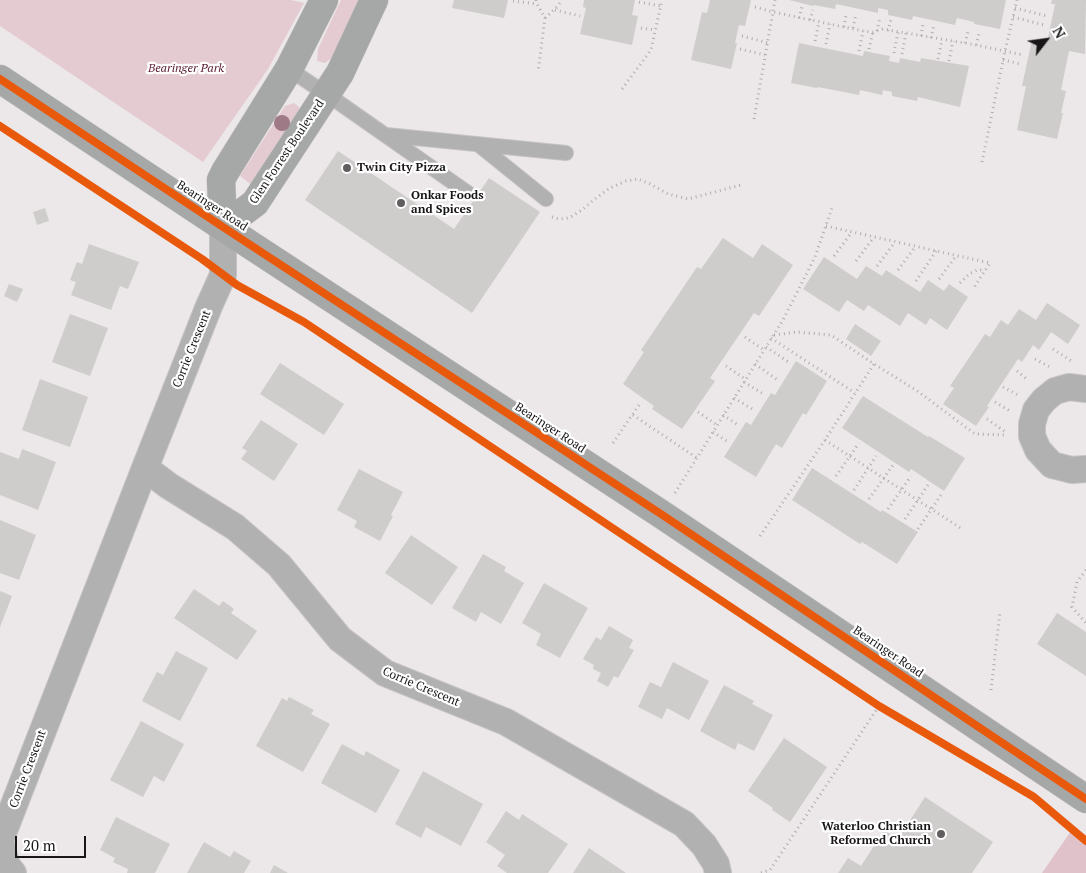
<!DOCTYPE html>
<style>
body{margin:0}
#map{position:relative;width:1086px;height:873px;overflow:hidden;background:#ece7e8;font-family:"PT Serif",serif}
canvas{display:block}
.north{position:absolute;left:1021px;top:15px;width:50px;height:50px;-webkit-text-stroke:4px #fff;paint-order:stroke;rotate:60deg;font-size:14px;font-weight:700;line-height:20px;text-align:center;color:#191617}
.north::after{content:'';display:block;margin:auto;width:18px;height:22px;background:#191617;clip-path:polygon(50% 0,100% 100%,50% 72%,0 100%)}
.scale{position:absolute;left:15px;top:836px;width:71px;height:22px;box-sizing:border-box;border:2px solid #191617;border-top:0;padding-left:6px;font-size:15px;line-height:18px;white-space:nowrap;color:#191617;-webkit-text-stroke:4px #fff;paint-order:stroke}
</style>
<div id="map">
<canvas width="1086" height="873"></canvas>
<div class="north">N</div>
<div class="scale">20 m</div>
</div>
<script>
const g = document.querySelector('canvas').getContext('2d');
g.lineJoin = 'round';
function fill(path, color) { g.fillStyle = color; g.fill(path, 'evenodd'); }
const toPath = rows => new Path2D(rows.map(r => 'M' + r).join(''));
function stroke(path, color, width, dash) { g.strokeStyle = color; g.lineWidth = width; g.lineCap = dash ? 'butt' : 'round'; g.setLineDash(dash || []); g.stroke(path); }
function write(font, color, halo, rows, align = 'center') {
  g.font = font + ' "PT Serif",serif'; g.lineWidth = 4.5; g.setLineDash([]); g.textBaseline = 'middle'; g.strokeStyle = halo; g.fillStyle = color; for (const [text, x, y, turn = 0] of rows) {
    g.save(); g.translate(x, y); g.rotate((+turn || 0) * Math.PI / 180); g.textAlign = isNaN(turn) ? turn : align; if (halo) g.strokeText(text, 0, 0); g.fillText(text, 0, 0); g.restore();
  }
}
const green = toPath([
 [0,0,291,0,304,3,268,69,203,162,0,26],
 [341,0,360,0,333,57,325,63,317,61,318,49],
 [294,103,299,107,299,113,253,186,240,176,285,106]
]);
const forest = toPath([
 [1071,831,1086,845,1086,873,1042,873]
]);
const building = toPath([
 [454,0,508,0,504,18,452,8],
 [584,0,635,0,632,15,638,16,632,45,580,34,586,8,583,7],
 [710,0,751,0,745,26,739,25,735,43,737,43,731,69,691,60,702,12,707,13],
 [789,0,1006,0,1000,29,974,24,974,22,957,18,955,25,913,16,912,20,888,15,888,10,878,8,878,13,836,4,835,9,814,5,813,6],
 [1052,0,1086,0,1085,54,1069,51,1061,90,1066,91,1061,113,1063,113,1057,139,1017,130,1026,86,1022,86,1032,40,1047,43,1055,4,1051,4],
 [799,43,863,56,864,51,890,56,889,61,899,63,900,58,920,62,921,58,969,66,960,107,918,97,917,101,892,96,892,92,883,90,882,95,860,90,859,95,818,87,817,88,791,83],
 [338,151,454,229,489,178,540,212,472,313,305,200],
 [45,208,49,221,37,225,33,212],
 [723,238,753,258,762,244,793,265,759,316,754,313,710,378,715,381,682,429,652,409,654,406,623,384,644,352,641,350,697,267,701,269],
 [89,244,139,262,128,289,120,286,111,310,71,295,76,282,70,280,77,262,82,264],
 [824,257,857,279,866,266,882,276,886,270,920,292,928,280,944,291,949,284,968,297,947,330,930,318,926,325,908,313,900,326,868,305,864,311,847,300,839,312,803,289],
 [9,284,23,289,17,302,4,296],
 [1047,303,1080,325,1068,344,1051,332,1039,350,1033,345,1022,362,1018,359,987,406,989,407,976,426,943,404,954,388,950,386,985,334,990,337,1001,320,1008,325,1019,309,1036,320],
 [70,314,108,328,90,376,52,362],
 [855,324,881,341,871,356,846,339],
 [796,361,827,381,806,415,803,413,782,448,776,444,756,477,724,457,746,422,751,425,771,393,775,395],
 [280,363,344,404,324,435,260,394],
 [40,379,88,397,70,447,22,430],
 [863,396,928,437,929,436,965,458,944,491,911,469,909,472,842,428],
 [261,420,298,444,274,481,241,459,247,451,242,448],
 [22,449,56,462,38,510,0,495,0,452,19,459],
 [812,468,881,512,882,510,918,532,897,564,862,542,860,544,792,500],
 [359,469,403,492,391,515,393,516,380,541,354,527,357,521,337,510],
 [0,520,36,535,19,580,0,573],
 [411,535,458,567,432,605,385,573],
 [483,554,506,567,504,571,524,583,501,624,481,612,476,622,452,608],
 [544,583,588,608,560,658,536,645,541,634,522,623],
 [194,589,219,606,223,601,234,609,231,613,257,631,237,660,174,618],
 [0,591,12,596,0,627],
 [1057,613,1086,632,1086,676,1037,644],
 [609,626,633,640,629,648,634,650,618,678,614,676,608,687,597,681,601,673,593,669,594,665,583,659,596,637,601,640],
 [176,651,208,668,180,721,142,701,157,672,163,675],
 [673,662,709,681,689,720,667,708,662,719,638,707,650,682,661,687],
 [724,685,754,701,752,704,773,715,754,751,738,743,735,750,700,731],
 [289,697,314,710,311,714,330,724,303,772,256,746,282,698,287,701],
 [141,721,184,744,164,782,154,776,143,797,110,780],
 [784,738,827,767,790,822,772,810,773,808,748,791],
 [342,744,364,756,366,751,400,770,376,813,321,783],
 [423,771,483,804,461,846,426,827,421,838,395,824],
 [925,797,993,842,972,873,838,873,848,858,861,866,884,830,898,839],
 [506,811,519,820,522,814,568,844,548,873,507,873,497,866,505,855,486,842],
 [116,817,170,844,155,873,127,873,128,869,113,862,115,858,100,850],
 [204,842,230,857,234,851,251,861,244,873,187,873],
 [589,848,626,873,573,873],
 [274,865,288,873,270,873]
]);
const path = toPath([
 [536,0,537,4,545,18,538,72],
 [513,1,537,4],
 [639,2,661,6],
 [755,7,773,12,863,31,873,32,883,29,976,45,1023,55],
 [1015,8,1047,16],
 [555,10,580,16],
 [1013,17,1044,25],
 [545,18,557,7,562,0],
 [799,18,802,7],
 [810,20,813,10],
 [844,27,846,15],
 [641,28,655,30],
 [853,28,856,14],
 [877,31,880,17],
 [888,31,891,19],
 [742,36,768,43],
 [921,36,923,24],
 [931,38,934,25],
 [815,41,819,22],
 [965,43,968,32],
 [826,44,830,24],
 [976,45,979,34],
 [740,49,765,55],
 [869,49,873,32],
 [859,51,863,31],
 [894,53,898,32],
 [902,54,906,33],
 [938,59,942,40],
 [1003,60,1021,64],
 [949,61,953,41],
 [622,89,651,50,662,0],
 [754,119,775,0],
 [982,162,1005,51,1017,0],
 [552,217,559,219,569,218,582,210,596,198,610,188,626,181,638,179,650,184,668,194,688,199,741,185],
 [826,226,990,263,973,289],
 [834,256,852,232],
 [856,261,874,237],
 [877,266,895,242],
 [898,270,915,247],
 [939,279,956,256],
 [916,281,936,251],
 [960,283,969,274,977,270,984,270],
 [774,335,796,332,831,335,874,364,916,390,975,434,1006,435],
 [745,337,764,350],
 [771,338,855,393],
 [766,347,790,363],
 [1053,349,1073,362],
 [1035,359,1050,367],
 [755,364,779,381],
 [726,366,745,379],
 [1017,371,1028,380],
 [744,382,765,395],
 [1003,387,1018,395],
 [734,398,754,410],
 [995,402,1010,411],
 [698,412,717,425],
 [633,415,697,458],
 [723,415,738,425],
 [987,419,1007,433],
 [713,432,728,442],
 [825,440,962,529],
 [613,443,641,402],
 [836,476,859,443],
 [854,490,876,456],
 [675,493,783,320,815,257,833,205],
 [869,499,893,465],
 [888,509,911,476],
 [905,519,928,485],
 [918,529,941,495],
 [760,536,825,440,874,364],
 [1086,570,1077,582,1072,607,1086,623],
 [991,690,1000,612],
 [761,873,770,870,879,706]
]);
const lane = toPath([
 [289,69,338,102,468,193],
 [386,135,566,153],
 [479,145,546,199]
]);
const street = toPath([
 [1086,389,1069,387,1055,391,1044,400,1036,410,1032,424,1032,436,1038,450,1052,465,1072,470,1086,469],
 [145,468,169,486,235,527,279,565,340,639,385,673,506,722,684,824,704,845,716,864,718,873],
 [13,873,7,866,0,841,145,468,209,306,223,275,223,227]
]);
const secondary = toPath([
 [0,79,223,227,661,514,1086,799],
 [223,227,255,203,340,73,374,0],
 [223,227,221,180,225,172,289,69,324,0]
]);
const cycleway = toPath([
 [0,79,223,227,661,514,1086,799],
 [0,126,202,259,237,285,304,322,879,706,1034,797,1086,841]
]);
const trees = [
 [282,123]
];
const markers = [
 [347,168,5,"#635f60"],
 [401,203,5,"#635f60"],
 [941,834,5,"#635f60"]
];
const parkNames = [
 ["Bearinger Park",186,69]
];
const streetNames = [
 ["Glen Forrest Boulevard",287,152,-56],
 ["Bearinger Road",212,206,33],
 ["Corrie Crescent",192,349,-68],
 ["Bearinger Road",550,428,33],
 ["Bearinger Road",888,652,34],
 ["Corrie Crescent",421,687,23],
 ["Corrie Crescent",28,769,-69]
];
const poiNames = [
 ["Twin City Pizza",357,168],
 ["Onkar Foods",411,196],
 ["and Spices",411,210],
 ["Waterloo Christian",931,827,"right"],
 ["Reformed Church",931,841,"right"]
];
fill(green, '#e4cbd1');
fill(forest, '#e0c2ca');
fill(building, '#cfcccc');
stroke(lane, '#c5c2c3', 16);
stroke(street, '#c5c2c3', 28);
stroke(secondary, '#c5c2c3', 29);
stroke(path, '#afadae', 3, [1, 4]);
stroke(lane, '#b1b1b2', 14);
stroke(street, '#b1b1b2', 26);
stroke(secondary, '#a6a7a7', 28);
stroke(cycleway, '#e8590c', 8);
g.fillStyle = '#9e7a87';
for (const [x, y] of trees) { g.beginPath(); g.arc(x, y, 8, 0, 2 * Math.PI); g.fill(); }
for (const [x, y, r, color] of markers) { const dot = new Path2D(); dot.arc(x, y, r, 0, 2 * Math.PI); g.fillStyle = color; g.fill(dot); stroke(dot, '#fff', 2); }
write('italic 12px', '#5f2138', '#fff', parkNames);
write('12px', '#191617', '#fff', streetNames);
write('bold 12px', '#191617', '#fff', poiNames, 'left');
</script>
